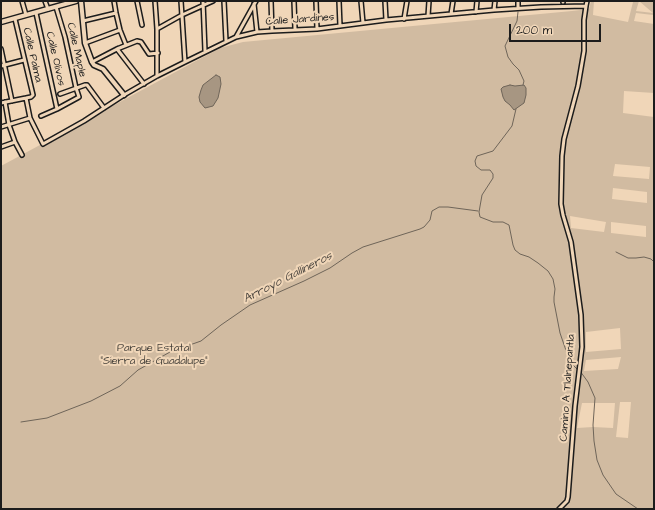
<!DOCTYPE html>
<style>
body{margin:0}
#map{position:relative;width:655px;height:510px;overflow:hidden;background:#f0d6b8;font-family:"Architects Daughter",sans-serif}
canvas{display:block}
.frame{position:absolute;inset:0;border:2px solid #1c1c1c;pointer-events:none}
.scale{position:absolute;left:509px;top:24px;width:92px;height:18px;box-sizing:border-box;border:2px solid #1c1c1c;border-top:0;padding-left:5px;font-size:12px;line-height:14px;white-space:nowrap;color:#1c1c1c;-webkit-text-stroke:3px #f0d6b8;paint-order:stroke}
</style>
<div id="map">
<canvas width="655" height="510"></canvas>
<div class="frame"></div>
<div class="scale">200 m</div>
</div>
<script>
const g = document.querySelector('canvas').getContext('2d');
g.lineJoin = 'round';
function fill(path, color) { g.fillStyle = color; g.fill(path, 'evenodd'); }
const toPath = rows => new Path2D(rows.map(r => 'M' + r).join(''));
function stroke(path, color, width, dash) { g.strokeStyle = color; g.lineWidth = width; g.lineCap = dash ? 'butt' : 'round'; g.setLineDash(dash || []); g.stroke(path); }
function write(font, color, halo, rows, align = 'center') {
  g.font = font + ' "Architects Daughter",sans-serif'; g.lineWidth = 4; g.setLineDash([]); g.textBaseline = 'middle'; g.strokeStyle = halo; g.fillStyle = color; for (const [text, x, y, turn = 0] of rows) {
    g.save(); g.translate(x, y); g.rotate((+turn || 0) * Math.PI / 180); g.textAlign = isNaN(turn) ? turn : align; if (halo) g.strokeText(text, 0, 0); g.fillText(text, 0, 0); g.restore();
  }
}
const green = toPath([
 [591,1,594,1,593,15,628,22,633,2,628,1,654,1,654,16,653,15,636,13,634,21,654,24,654,93,624,91,623,113,654,117,654,509,1,509,1,166,220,48,243,42,572,11,589,9],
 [639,1,653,13,636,11],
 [615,164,650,167,649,179,613,176],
 [613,188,647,192,647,203,612,199],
 [570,216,606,222,604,232,571,228],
 [611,222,646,226,646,237,611,233],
 [620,328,621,349,586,352,586,332],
 [621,357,618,369,584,371,586,360],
 [620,402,631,402,628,438,616,437],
 [582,403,615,403,613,428,593,427,577,428]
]);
const water = toPath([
 [216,75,220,77,221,84,218,98,213,106,205,108,200,102,199,97,201,90,203,85,216,75],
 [510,85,515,86,524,85,526,88,526,95,524,103,514,110,510,105,505,101,503,97,501,89,503,87,510,85]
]);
const stream = toPath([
 [518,12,517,21,505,46,508,57,513,64,519,70,524,81,523,85],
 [516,109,512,126,493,151,477,156,475,161,476,166,481,170,490,170,493,174,493,178,482,195,479,212,480,217,493,222,503,222,509,225,513,245,515,250,520,254,529,257,538,263,548,271,553,279,555,289,554,297,554,302,560,333,570,362,577,369],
 [616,252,628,258,636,258,644,257,651,259,654,262],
 [580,371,588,382,595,398,593,425,594,441,597,460,603,475,616,494,638,509],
 [21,422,47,418,91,401,120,386,138,370,170,352,201,341,221,325,250,305,304,281,330,268,352,253,363,247,420,229,424,227,430,220,432,211,439,207,448,207,478,211]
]);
const minor = toPath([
 [22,1,26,15],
 [45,1,48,9],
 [114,1,116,13,120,30,126,45],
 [137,1,142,25],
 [155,1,157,29,157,76],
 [181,1,185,62],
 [203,1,205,51],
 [224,1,226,41],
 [271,1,272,31],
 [294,1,295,29],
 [316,1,317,29],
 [339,1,340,26],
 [361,1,363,23],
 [385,1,386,20],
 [563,2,563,1],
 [254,4,257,32],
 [518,8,518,1],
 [494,10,495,1],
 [476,12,477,1],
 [36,13,57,109],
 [451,14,453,1],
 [428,16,429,1],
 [404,19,407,1],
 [83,21,116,13],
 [157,29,182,15,213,1],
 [236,37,256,1],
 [85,43,120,30],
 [1,49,12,101],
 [117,49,144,84],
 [92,62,117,49,137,41,141,42,149,54,158,53],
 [1,66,24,60],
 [60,94,85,85,87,85,104,108],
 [26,98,30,118,43,144,84,121,124,95,157,76,185,62,236,37,257,32,272,31,317,29,386,20,494,10,541,7,586,6],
 [5,102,9,125,15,142,22,155],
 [1,103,31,97,33,95,15,19],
 [41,116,57,109,79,97,76,88,65,37,56,7],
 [1,127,30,118],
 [1,147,15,142],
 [559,509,567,501,568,497,575,406,582,347,581,315,571,242,563,215,561,204,562,156,564,139,578,86,584,51,584,20,586,6,587,1]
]);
const tertiary = toPath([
 [81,1,85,43,92,62,94,65,103,69,124,95],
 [1,22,76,1]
]);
const streetNames = [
 ["Calle Jardines",300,20,-4],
 ["Calle Maple",76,50,77],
 ["Calle Palma",32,55,77],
 ["Calle Olivos",55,59,77],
 ["Camino A Tlalnepantla",568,388,-86]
];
const parkNames = [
 ["Parque Estatal",154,349],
 ["\"Sierra de Guadalupe\"",154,362]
];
const waterNames = [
 ["Arroyo Gallineros",288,278,-27]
];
fill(green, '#d1bba1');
fill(water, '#a79682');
stroke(water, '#6f6559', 1);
stroke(stream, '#6f6559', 1);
stroke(minor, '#1c1c1c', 6);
stroke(tertiary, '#1c1c1c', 7);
stroke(minor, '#f0d6b8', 3);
stroke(tertiary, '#f0d6b8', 4);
write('11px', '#1c1c1c', '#f0d6b8', streetNames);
write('11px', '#49443d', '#f0d6b8', parkNames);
write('italic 12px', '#4d4740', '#f0d6b8', waterNames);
</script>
